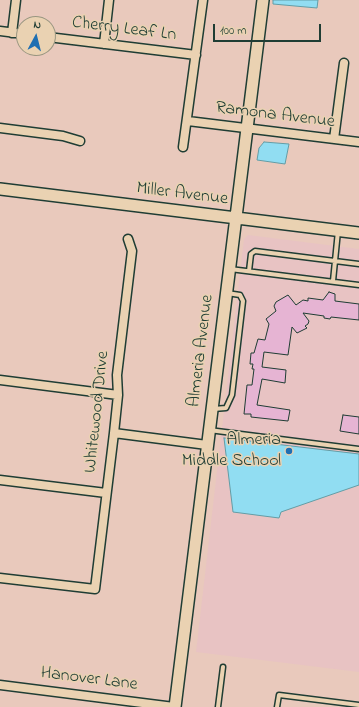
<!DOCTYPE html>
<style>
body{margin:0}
#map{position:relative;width:359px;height:707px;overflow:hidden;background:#e9c9bc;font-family:"Indie Flower",sans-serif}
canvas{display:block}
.north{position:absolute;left:16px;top:16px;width:40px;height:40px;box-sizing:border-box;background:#ead2b2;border:1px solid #999680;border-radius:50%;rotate:7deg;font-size:11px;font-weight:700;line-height:16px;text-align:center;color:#1f3d34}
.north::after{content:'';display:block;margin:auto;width:14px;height:18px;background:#1f6fb2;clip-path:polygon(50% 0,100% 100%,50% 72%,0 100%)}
.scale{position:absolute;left:213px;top:24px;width:108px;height:18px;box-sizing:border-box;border:2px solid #1f3d34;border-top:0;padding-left:5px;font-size:12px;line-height:14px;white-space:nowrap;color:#1f3d34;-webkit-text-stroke:3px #ead2b2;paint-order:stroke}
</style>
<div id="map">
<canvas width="359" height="707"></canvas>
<div class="north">N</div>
<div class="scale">100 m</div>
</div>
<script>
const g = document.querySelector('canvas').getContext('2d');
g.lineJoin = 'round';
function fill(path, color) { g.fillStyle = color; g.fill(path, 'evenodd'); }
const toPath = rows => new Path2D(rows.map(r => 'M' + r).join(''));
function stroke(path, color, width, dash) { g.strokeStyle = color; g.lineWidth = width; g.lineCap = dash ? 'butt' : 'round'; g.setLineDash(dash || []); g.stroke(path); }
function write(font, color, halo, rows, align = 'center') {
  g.font = font + ' "Indie Flower",sans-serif'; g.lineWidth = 3; g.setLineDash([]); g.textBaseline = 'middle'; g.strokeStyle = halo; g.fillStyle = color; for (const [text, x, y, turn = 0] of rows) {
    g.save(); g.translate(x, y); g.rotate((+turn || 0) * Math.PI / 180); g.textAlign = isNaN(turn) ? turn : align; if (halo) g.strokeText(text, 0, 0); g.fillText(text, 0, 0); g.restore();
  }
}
const built = toPath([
 [248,235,359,249,359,672,196,652,244,239]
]);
const water = toPath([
 [273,0,318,0,317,8,273,4,273,0],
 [264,142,289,144,285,164,257,160,259,148,264,142],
 [224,438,359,454,359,485,281,512,279,518,233,512,224,438]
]);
const building = toPath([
 [329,292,335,294,335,301,359,304,359,320,331,317,330,319,324,318,324,316,303,313,309,321,308,324,305,326,307,328,297,333,292,327,288,355,264,352,262,367,286,370,285,383,262,379,257,405,290,410,288,421,251,417,251,414,244,414,247,385,252,385,254,369,252,369,253,364,250,364,251,353,254,353,258,339,265,340,269,324,266,319,276,311,274,306,276,302,288,295,296,305,303,300,308,301,308,298,323,300,329,292],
 [343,415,359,417,359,434,340,431,343,415]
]);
const lane = toPath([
 [230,269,359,285],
 [249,271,251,254,255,251,359,264],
 [333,281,338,231],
 [213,409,226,408,232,395,243,301,240,295,227,293],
 [209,430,359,449],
 [218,707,223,667],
 [277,707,279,695,359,705]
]);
const street = toPath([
 [0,31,24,34],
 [12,33,16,0],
 [48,37,196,55],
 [104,44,109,0],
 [188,121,359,142],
 [0,128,63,136,80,141],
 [334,139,344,63],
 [183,147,203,0],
 [0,380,118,395],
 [114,433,207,445],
 [0,480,106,493],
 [0,578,95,589,114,433,118,395,117,375,132,251,128,239],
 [0,685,174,707]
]);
const secondary = toPath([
 [0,189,359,233],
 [175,707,263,0]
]);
const markers = [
 [289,451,4,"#1f6fb2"]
];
const streetNames = [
 ["Cherry Leaf Ln",124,30,7],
 ["Ramona Avenue",275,116,7],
 ["Miller Avenue",182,195,7],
 ["Almeria Avenue",202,351,-83],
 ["Whitewood Drive",98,412,-84],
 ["Hanover Lane",89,680,7]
];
const poiNames = [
 ["Almeria",281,441],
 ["Middle School",281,462]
];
fill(built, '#e8c3c3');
fill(water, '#91ddf2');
stroke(water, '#639da6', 1);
fill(building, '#e6b4d3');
stroke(building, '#1f3d34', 1);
stroke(lane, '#1f3d34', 7);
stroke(street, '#1f3d34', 11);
stroke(secondary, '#1f3d34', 14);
stroke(lane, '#ead2b2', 4);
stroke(street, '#ead2b2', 8);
stroke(secondary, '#ead2b2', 11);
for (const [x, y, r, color] of markers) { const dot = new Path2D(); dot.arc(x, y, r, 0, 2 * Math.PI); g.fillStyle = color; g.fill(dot); stroke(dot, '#ead2b2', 1.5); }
write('18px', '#1f3d34', '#ead2b2', streetNames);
write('18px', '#1f3d34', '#ead2b2', poiNames, 'right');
</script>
